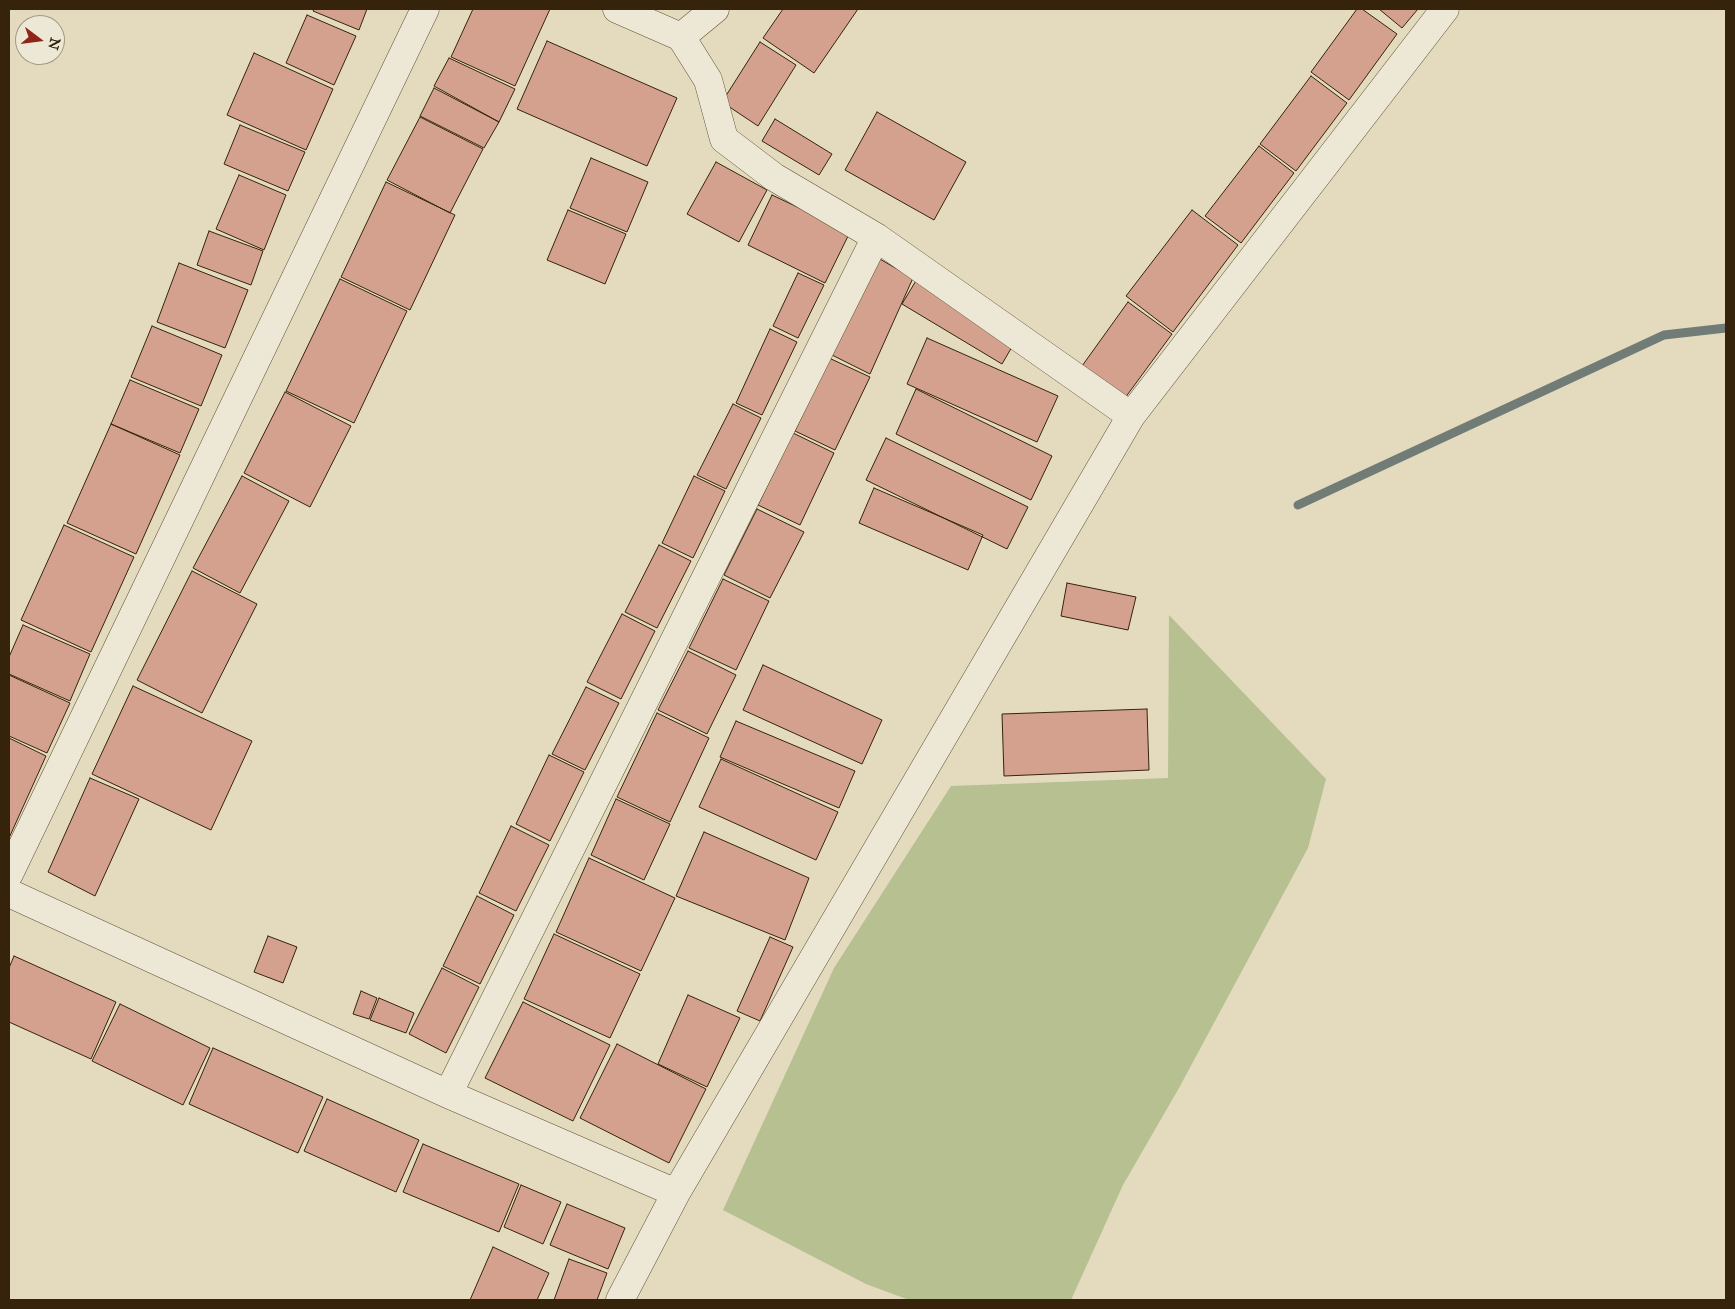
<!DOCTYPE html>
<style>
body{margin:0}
#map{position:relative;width:1735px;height:1309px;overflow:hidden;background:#e4dbbf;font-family:"IM FELL Great Primer",serif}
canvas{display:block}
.frame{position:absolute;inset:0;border:10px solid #35230b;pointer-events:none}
.north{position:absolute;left:15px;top:15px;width:50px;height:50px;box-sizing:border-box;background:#ede8d5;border:1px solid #a39984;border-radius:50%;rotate:105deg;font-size:14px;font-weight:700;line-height:20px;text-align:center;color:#35230b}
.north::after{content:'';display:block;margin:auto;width:18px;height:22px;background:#8f2418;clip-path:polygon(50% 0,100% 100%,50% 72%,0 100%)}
</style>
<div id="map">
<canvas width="1735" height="1309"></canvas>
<div class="frame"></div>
<div class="north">N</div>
</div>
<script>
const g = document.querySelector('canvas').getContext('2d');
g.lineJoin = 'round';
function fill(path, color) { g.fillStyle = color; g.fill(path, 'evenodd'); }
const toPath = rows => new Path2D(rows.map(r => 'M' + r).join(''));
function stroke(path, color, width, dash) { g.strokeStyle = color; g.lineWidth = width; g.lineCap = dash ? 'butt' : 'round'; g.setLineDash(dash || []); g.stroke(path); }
const green = toPath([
 [1169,615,1326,779,1308,848,1179,1088,1123,1185,1071,1300,909,1300,866,1284,723,1210,834,968,951,786,1168,778]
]);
const stream = toPath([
 [1298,505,1664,335,1726,328]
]);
const building = toPath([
 [314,9,367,9,359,30,313,11,314,9],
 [473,9,550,9,515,86,451,57,473,9],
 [783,9,858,9,814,73,763,38,783,9],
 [1357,9,1362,9,1397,34,1349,100,1311,72,1357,9],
 [1379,9,1418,9,1402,28,1379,9],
 [307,15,356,36,334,85,286,63,307,15],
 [547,41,677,98,647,166,517,109,547,41],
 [760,42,796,65,758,126,722,102,760,42],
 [254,53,333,89,306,150,227,115,254,53],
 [449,58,515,89,499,122,434,86,449,58],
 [1311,76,1347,103,1296,171,1260,144,1311,76],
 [434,88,499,122,484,148,420,116,434,88],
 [877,112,966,162,934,220,845,170,877,112],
 [420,117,483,149,450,213,387,180,420,117],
 [775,119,832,154,819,175,762,141,775,119],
 [240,125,305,152,288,191,224,164,240,125],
 [1259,146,1294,173,1241,243,1205,216,1259,146],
 [591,158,648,182,627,232,570,208,591,158],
 [716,162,767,190,739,242,687,214,716,162],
 [239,175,286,195,264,250,216,229,239,175],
 [386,182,455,215,410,310,341,277,386,182],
 [772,195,850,232,825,283,748,245,772,195],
 [568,210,626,234,605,284,547,260,568,210],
 [1192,210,1238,245,1173,332,1126,296,1192,210],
 [209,231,263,251,251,285,197,265,209,231],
 [878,258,913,278,870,374,830,354,878,258],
 [179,263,248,290,225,348,157,322,179,263],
 [798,273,824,285,798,338,773,326,798,273],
 [340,279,407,311,354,423,286,391,340,279],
 [917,279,1016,340,1002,364,902,304,917,279],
 [1128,302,1172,334,1125,398,1082,366,1128,302],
 [152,326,222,355,201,406,131,377,152,326],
 [770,329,797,342,762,415,736,403,770,329],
 [927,338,1058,396,1037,442,907,384,927,338],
 [829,358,870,377,835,450,795,431,829,358],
 [130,380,199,409,180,453,111,424,130,380],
 [916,389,1052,456,1031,500,896,434,916,389],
 [285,392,351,426,310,507,244,473,285,392],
 [733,404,761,418,726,489,697,475,733,404],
 [111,424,180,455,136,554,67,523,111,424],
 [793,433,834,453,800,525,758,505,793,433],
 [886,438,1028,507,1007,549,866,480,886,438],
 [242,476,289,501,240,593,193,568,242,476],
 [694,476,725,491,693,558,662,543,694,476],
 [874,488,983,535,968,570,859,523,874,488],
 [757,509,804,532,770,598,724,575,757,509],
 [64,525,134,557,91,652,21,620,64,525],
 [659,545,691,561,657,628,625,612,659,545],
 [192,571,257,604,202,713,137,680,192,571],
 [723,579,769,601,736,670,689,648,723,579],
 [1067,583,1136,597,1128,630,1061,616,1067,583],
 [622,614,655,631,621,699,587,682,622,614],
 [23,625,90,654,70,701,9,674,9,657,23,625],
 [688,651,736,675,707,734,658,710,688,651],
 [763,665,882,720,862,764,743,710,763,665],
 [9,675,70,703,47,753,9,736,9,675],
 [133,686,252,741,211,830,92,774,133,686],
 [586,687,619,703,585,770,552,754,586,687],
 [1147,709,1149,770,1004,776,1002,714,1147,709],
 [657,713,709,738,670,822,617,797,657,713],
 [736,721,855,771,839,808,720,757,736,721],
 [9,738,46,756,9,838,9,738],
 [549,755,584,772,550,841,516,824,549,755],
 [721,759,838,812,816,860,699,807,721,759],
 [90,778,139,799,95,896,48,872,90,778],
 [616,799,670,824,644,880,591,855,616,799],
 [511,826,549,845,516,911,479,893,511,826],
 [704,832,809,878,785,940,676,896,704,832],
 [589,858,675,898,641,971,556,932,589,858],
 [477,896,514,915,480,984,443,966,477,896],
 [554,934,640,974,610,1038,524,999,554,934],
 [268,936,297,947,283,983,254,972,268,936],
 [770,937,793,947,760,1021,737,1011,770,937],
 [14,956,116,1002,91,1059,9,1022,9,968,14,956],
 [442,968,479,987,446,1053,409,1034,442,968],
 [361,991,377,998,369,1019,353,1014,361,991],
 [688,995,740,1018,707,1087,658,1064,688,995],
 [379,998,414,1013,406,1033,370,1020,379,998],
 [523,1002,610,1045,573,1121,485,1078,523,1002],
 [120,1004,210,1048,183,1105,92,1061,120,1004],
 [617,1044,706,1089,669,1163,580,1118,617,1044],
 [213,1048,323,1097,298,1153,189,1104,213,1048],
 [327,1099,419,1140,396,1192,304,1151,327,1099],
 [423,1144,519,1184,499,1232,403,1192,423,1144],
 [521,1185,561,1202,543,1244,504,1227,521,1185],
 [567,1204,625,1228,608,1269,550,1245,567,1204],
 [493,1247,549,1273,537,1300,470,1300,493,1247],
 [569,1259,607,1273,597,1300,554,1300,569,1259]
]);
const minor = toPath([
 [617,9,681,37,715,9],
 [681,37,708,80,724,139,774,177,876,237,1131,416],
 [9,874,425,9],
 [9,893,448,1094,676,1193],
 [448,1094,876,237],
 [620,1300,676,1193,1131,416,1445,9]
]);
fill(green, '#b6c090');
stroke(stream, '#727c76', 9);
fill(building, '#d3a18e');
stroke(building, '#35230b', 1);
stroke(minor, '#615138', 29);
stroke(minor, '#ede8d5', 28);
</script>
